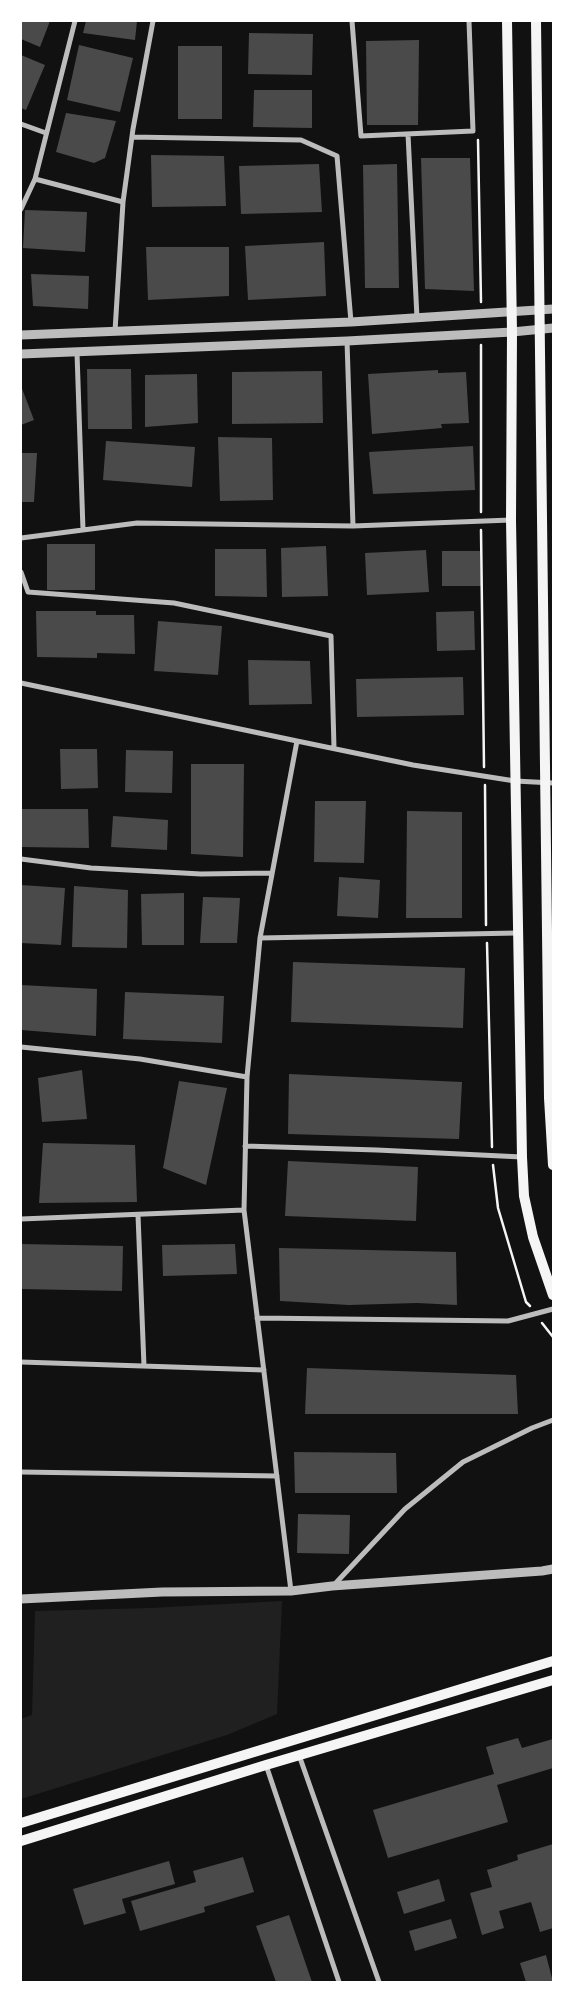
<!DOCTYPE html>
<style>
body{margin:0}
#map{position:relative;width:574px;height:2003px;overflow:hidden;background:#111;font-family:"Roboto Condensed",sans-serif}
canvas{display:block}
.frame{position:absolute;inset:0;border:22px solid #fff;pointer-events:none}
</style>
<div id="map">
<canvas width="574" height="2003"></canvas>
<div class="frame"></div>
</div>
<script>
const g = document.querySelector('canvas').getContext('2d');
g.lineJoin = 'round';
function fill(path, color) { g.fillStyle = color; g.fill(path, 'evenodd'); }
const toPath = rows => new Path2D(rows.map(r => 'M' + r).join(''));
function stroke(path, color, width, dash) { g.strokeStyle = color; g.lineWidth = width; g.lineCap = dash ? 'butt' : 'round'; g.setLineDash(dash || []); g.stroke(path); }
const green = toPath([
 [282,1601,277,1714,227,1735,21,1799,21,1719,32,1715,35,1611,150,1608]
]);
const building = toPath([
 [21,21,50,21,40,47,21,39],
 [86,21,137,21,135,40,83,33],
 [249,33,313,34,312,75,248,74],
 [419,40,418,125,367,125,366,41],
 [79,45,133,58,120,112,67,100],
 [178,46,222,46,222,119,178,119],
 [21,55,45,65,26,110,21,108],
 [254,90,312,90,312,128,253,127],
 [66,113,116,121,105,158,94,163,56,152],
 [151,155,224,156,226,206,152,207],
 [421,158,470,158,474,291,425,289],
 [319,164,322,212,241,214,239,166],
 [397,164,399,288,365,288,363,165],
 [25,210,87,212,85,252,23,248],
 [324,242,326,296,248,300,245,246],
 [146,247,229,247,229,296,148,300],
 [31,274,89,276,88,309,33,306],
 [87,369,131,369,132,429,88,429],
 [438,370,438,373,466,372,469,423,441,424,442,428,372,434,368,374],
 [322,371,323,423,232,424,232,372],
 [197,374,198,423,145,427,145,375],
 [21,386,34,420,21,425],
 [218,437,272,438,273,500,220,501],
 [106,441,195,447,192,487,103,480],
 [473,446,475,490,373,494,369,452],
 [21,453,37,453,34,502,21,502],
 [47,544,95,544,95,590,47,590],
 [326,546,328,596,282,597,281,548],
 [215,549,266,549,267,597,215,596],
 [426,550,429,592,367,595,365,553],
 [442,551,480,551,481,586,442,586],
 [36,611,96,611,96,615,134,615,135,654,97,653,97,658,37,657],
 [474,611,475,650,437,651,436,612],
 [158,621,222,626,218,675,154,671],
 [248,660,310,661,312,704,249,705],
 [463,677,464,715,357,717,356,679],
 [60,749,97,749,98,788,61,789],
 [126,750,173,751,172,793,125,792],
 [191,764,244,764,243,857,191,854],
 [315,801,366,801,364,863,314,862],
 [21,809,88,809,89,848,21,847],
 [407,811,462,812,462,918,406,918],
 [113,816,168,820,167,850,111,847],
 [339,877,380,880,378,918,337,916],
 [21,885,65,888,61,945,21,943],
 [74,886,128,890,127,948,72,947],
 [184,893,184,945,142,945,141,894],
 [203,897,240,898,237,943,200,943],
 [293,962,465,968,463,1028,291,1022],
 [21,985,97,989,96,1036,21,1030],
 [125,992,224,996,222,1043,123,1039],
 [82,1070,87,1119,42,1122,38,1078],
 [289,1074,462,1082,459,1139,288,1134],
 [179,1081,227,1088,206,1185,163,1168],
 [43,1143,135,1145,137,1202,39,1203],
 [288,1161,418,1167,416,1221,285,1216],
 [21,1244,123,1246,122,1291,21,1289],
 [235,1244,237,1274,163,1276,162,1245],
 [279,1248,456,1252,457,1305,417,1303,349,1305,280,1301],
 [307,1368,516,1375,518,1414,305,1414],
 [294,1452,396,1453,397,1493,295,1493],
 [298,1514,350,1515,349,1554,297,1553],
 [518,1738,522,1748,553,1739,553,1768,497,1785,508,1822,388,1858,373,1810,494,1774,486,1747],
 [553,1844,553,1928,540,1932,531,1902,499,1911,504,1928,482,1935,470,1893,492,1887,487,1870,518,1860,517,1855],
 [243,1857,254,1892,204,1907,205,1912,140,1931,131,1901,196,1882,193,1871],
 [169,1861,175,1884,122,1899,126,1913,84,1925,73,1889],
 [439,1879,445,1901,404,1914,397,1892],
 [289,1915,312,1982,276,1982,256,1926],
 [451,1919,457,1938,415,1951,409,1931],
 [546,1955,553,1982,526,1982,520,1963]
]);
const path = toPath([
 [478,140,481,302],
 [481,345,481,512],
 [481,530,484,767],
 [485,785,486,925],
 [487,943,492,1147],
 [493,1165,498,1208,526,1302,530,1306],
 [542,1323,553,1337]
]);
const minor = toPath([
 [352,21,361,136,473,131,469,21],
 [21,124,46,133],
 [408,134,417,318],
 [132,137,301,140,337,156,351,322],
 [35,179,123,202],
 [21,209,35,179,75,21],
 [115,331,123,202,133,129,153,21],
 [347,341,353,526],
 [77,353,83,530],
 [21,538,137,523,353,526,511,520],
 [21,572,28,592,174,603,331,636,334,748],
 [21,683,297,741],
 [21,859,91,868,201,874,271,873],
 [260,938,517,933],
 [21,1047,140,1059,247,1077,244,1210,21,1219],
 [247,1077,260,938,297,741,413,765,515,781,553,783],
 [245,1146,377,1150,522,1157],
 [244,1210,291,1591],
 [138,1215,144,1366],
 [257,1318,508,1321,553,1309],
 [21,1362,264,1370],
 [21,1472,277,1476],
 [333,1586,405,1509,463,1462,532,1428,553,1420],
 [299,1755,379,1982],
 [266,1765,339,1982]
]);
const tertiary = toPath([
 [21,335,351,322,553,309],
 [21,354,347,341,512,332,553,328],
 [21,1599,162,1592,291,1591,332,1586,542,1571,553,1569]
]);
const secondary = toPath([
 [507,21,512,332,511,520,522,1157,524,1196,533,1237,553,1295],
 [536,21,549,1098,553,1165],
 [21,1823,553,1661],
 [21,1841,266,1765,553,1680]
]);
fill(green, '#202020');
fill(building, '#4a4a4a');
stroke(path, '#f5f5f5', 2.5);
stroke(minor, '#bcbcbc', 5);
stroke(tertiary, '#bcbcbc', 9);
stroke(secondary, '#f5f5f5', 10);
</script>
